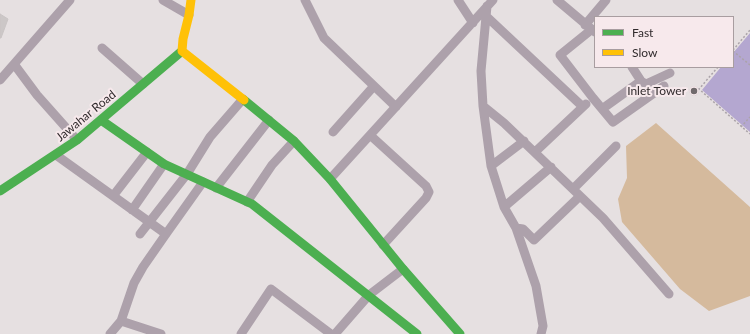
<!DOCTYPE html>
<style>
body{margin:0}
#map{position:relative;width:750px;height:334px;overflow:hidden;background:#e6e0e1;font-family:Lato,sans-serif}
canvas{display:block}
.legend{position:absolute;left:594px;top:16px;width:140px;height:52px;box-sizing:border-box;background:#f7e9ec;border:1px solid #a89da0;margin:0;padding:5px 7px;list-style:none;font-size:12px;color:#312b2d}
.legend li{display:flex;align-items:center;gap:8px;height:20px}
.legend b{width:20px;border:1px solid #a89da0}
</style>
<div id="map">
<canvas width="750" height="334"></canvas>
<ul class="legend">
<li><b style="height:5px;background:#4caf50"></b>Fast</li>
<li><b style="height:5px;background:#ffc107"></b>Slow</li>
</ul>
</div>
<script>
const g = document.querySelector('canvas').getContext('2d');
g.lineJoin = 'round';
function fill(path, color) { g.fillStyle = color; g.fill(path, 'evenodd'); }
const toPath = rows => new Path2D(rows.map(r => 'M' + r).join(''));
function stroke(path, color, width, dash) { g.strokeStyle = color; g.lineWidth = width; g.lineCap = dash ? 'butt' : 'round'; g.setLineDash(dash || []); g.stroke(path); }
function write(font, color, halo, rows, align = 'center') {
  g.font = font + ' Lato,sans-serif'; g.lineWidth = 4; g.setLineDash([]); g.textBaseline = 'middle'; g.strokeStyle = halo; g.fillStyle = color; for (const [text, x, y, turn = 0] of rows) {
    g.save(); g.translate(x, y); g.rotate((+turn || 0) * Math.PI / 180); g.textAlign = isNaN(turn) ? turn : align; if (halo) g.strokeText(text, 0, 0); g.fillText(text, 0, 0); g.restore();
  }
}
const forest = toPath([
 [656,123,750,207,750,296,709,311,680,289,622,222,618,199,627,178,626,146]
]);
const water = toPath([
 [750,33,750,132,702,90,721,67,733,67,733,53]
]);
const building = toPath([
 [0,14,8,19,1,38,0,38,0,14],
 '689.5 91a4.5 4.5 0 1 1 9 0a4.5 4.5 0 1 1-9 0Z'
]);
const path = toPath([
 [733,50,750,30],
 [733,51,750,65],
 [718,67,699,89,750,134],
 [741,127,750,117]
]);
const street = toPath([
 [163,0,189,15],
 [305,0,324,38,396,107],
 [458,0,473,23],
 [557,0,595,32],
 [487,6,481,71,483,106,491,166,504,207,516,228,536,286,543,326,541,334],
 [486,16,583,107],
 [585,25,606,0],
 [591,30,560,55,593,98,613,122,664,86],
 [102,48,143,84],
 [14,64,37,95,77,140],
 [632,67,641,81],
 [0,80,70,0],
 [483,106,504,123,603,218,669,294],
 [602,109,641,81,646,84,670,73],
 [333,132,374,86],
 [370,135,426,186,429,192,426,198,383,245],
 [535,152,586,104],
 [56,155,166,234],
 [491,166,524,141],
 [330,179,493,0],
 [216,188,269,120],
 [573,189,616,146],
 [113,196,147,152],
 [247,202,272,165,294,141],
 [504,207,551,167],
 [132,210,164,164],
 [516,228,523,229,534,240,580,196],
 [140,234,187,174,210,137,243,99],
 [121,321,161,334],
 [110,334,121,321,134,283,143,267,166,234,203,182],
 [241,334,271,289,331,334],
 [335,334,369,295,403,269]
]);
const fast = toPath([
 [244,100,294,141,330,179,403,269,460,334],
 [101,120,164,164,252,204,417,334],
 [0,191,77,140,182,51]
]);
const slow = toPath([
 [191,0,189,15,183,39,182,51,244,100]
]);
const markers = [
 [694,91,4,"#706a6c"]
];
const poiNames = [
 ["Inlet Tower",686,91]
];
const streetNames = [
 ["Jawahar Road",86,116,-39]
];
fill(forest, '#d5ba9d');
fill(water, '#b4a7d0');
fill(building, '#ccc7c7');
stroke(building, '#c9c4c4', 1);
stroke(path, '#aba3a9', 1.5, [2, 2]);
stroke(street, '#ada1ab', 9);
stroke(fast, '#4caf50', 9);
stroke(slow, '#ffc107', 9);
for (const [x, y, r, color] of markers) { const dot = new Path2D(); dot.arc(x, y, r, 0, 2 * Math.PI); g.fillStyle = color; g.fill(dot); stroke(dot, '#f7e9ec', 1.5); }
write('12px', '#312b2d', '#f7e9ec', poiNames, 'right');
write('12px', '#312b2d', '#f7e9ec', streetNames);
</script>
